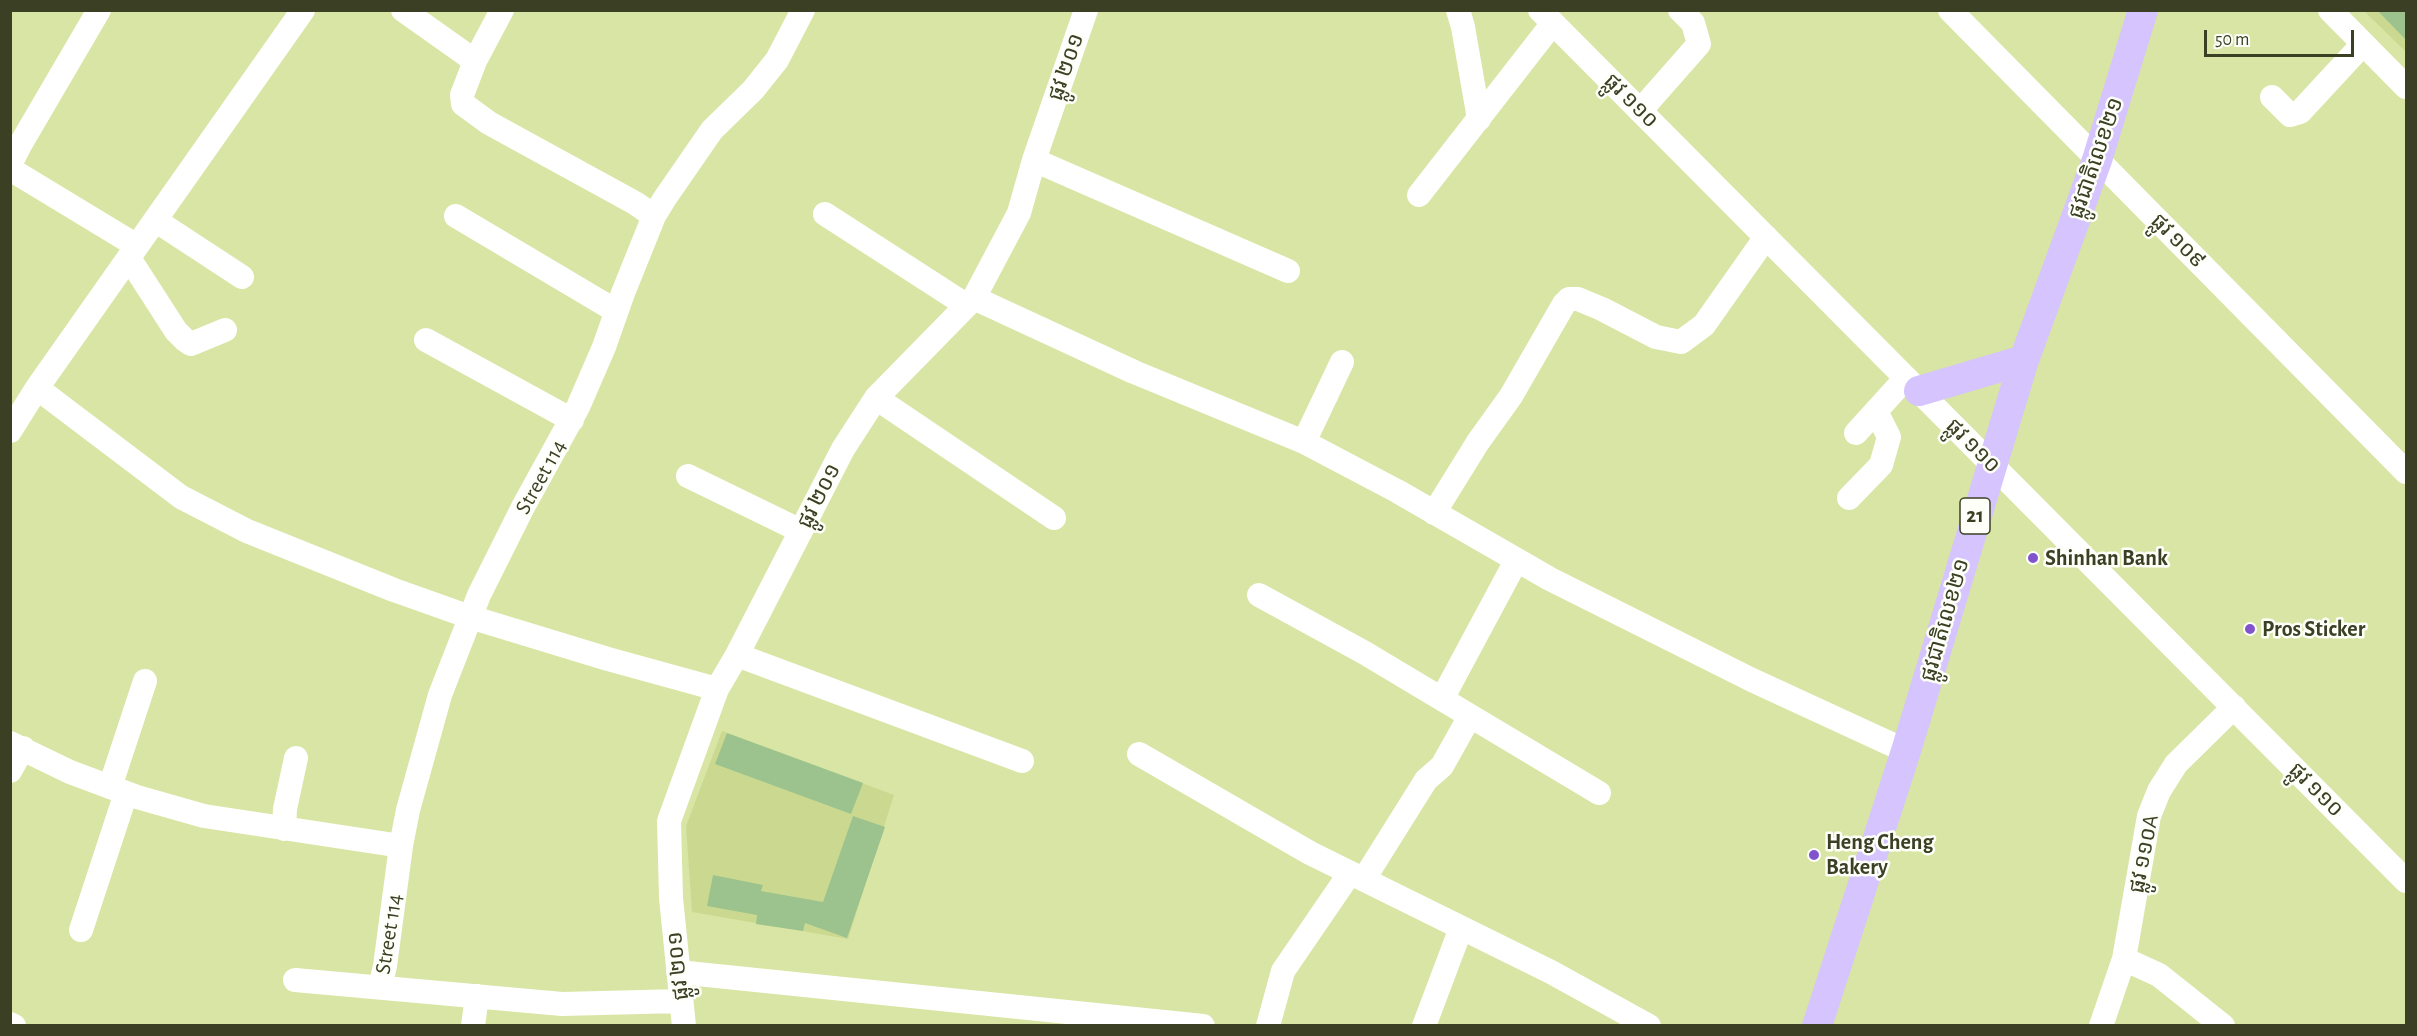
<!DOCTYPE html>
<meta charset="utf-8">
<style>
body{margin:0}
#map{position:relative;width:2417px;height:1036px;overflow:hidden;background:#d8e5a4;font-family:"Alegreya Sans",sans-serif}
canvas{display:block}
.frame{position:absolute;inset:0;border:12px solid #3b4025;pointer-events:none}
.scale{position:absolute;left:2204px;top:30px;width:150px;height:27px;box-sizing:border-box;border:3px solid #3b4025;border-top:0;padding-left:8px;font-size:18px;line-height:21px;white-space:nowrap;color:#3b4025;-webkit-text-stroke:4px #fdfff8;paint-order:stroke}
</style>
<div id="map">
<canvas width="2417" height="1036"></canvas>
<div class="frame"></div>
<div class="scale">50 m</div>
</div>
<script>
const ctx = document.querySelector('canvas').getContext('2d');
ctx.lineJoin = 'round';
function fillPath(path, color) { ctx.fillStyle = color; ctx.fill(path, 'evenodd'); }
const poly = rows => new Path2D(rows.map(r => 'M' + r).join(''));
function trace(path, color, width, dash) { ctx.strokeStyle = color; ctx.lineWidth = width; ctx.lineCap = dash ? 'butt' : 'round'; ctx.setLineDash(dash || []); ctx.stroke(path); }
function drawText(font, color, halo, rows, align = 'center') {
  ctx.font = font + ' "Alegreya Sans","Noto Sans Khmer",sans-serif'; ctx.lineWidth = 5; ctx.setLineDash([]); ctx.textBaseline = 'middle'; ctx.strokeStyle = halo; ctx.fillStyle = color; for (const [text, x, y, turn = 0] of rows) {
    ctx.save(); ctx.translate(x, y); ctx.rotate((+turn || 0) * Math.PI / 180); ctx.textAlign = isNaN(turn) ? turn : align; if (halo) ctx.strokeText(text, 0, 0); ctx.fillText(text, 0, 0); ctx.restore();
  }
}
fillPath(poly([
 [2364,11,2406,11,2406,52],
 [722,731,894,795,848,939,692,912,686,826]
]), '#cbd990');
fillPath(poly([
 [2377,10,2406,10,2406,40],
 [727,733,863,783,851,814,715,764],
 [853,816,885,827,847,938,805,923,803,931,756,924,757,915,707,906,713,875,763,885,761,891,823,902]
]), '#9cc38d');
trace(poly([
 [403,10,475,61],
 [502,10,475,61,462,95,463,104,489,123,635,203,654,216],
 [1458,10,1463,27,1479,119],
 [1540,10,2406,881],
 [1950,10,2406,472],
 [2330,10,2406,87],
 [2272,97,2290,115,2300,112,2363,44],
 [1640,111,1699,44,1693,23,1680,10],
 [1034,160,1288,271],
 [10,165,20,145,99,10],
 [10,169,137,246],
 [1419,195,1553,23],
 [825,214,966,305],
 [456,216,616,311],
 [155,220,242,277],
 [129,258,176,331,185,340,191,344,225,330],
 [974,298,1134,372,1304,442,1397,491,1550,579,1752,680,1906,751],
 [426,340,572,420],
 [37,388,181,497,247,531,394,590,470,617,608,659,717,689],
 [876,398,1054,518],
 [10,431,37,388,303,10],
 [1856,433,1906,378],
 [1304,442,1342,362],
 [688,476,801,531],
 [1849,498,1881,465,1889,437,1876,411],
 [1434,513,1478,442,1511,396,1564,304,1569,299,1578,299,1602,309,1656,337,1681,342,1704,325,1766,237],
 [1259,595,1365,653,1599,793],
 [737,655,1022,761],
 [1442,699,1516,561],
 [10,743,70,772,137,797,204,816,401,846],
 [1139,754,1310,853,1551,972,1649,1026],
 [10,771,23,748],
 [110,787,145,681],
 [284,829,285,809,296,758],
 [1364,879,1426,780,1442,766,1470,716],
 [81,930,126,793],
 [2124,959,2159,975,2223,1026],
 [678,972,1203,1026],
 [295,980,562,1004,681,1001],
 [380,987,385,966,401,846,408,810,440,695,479,595,523,507,578,407,604,347,623,293,654,216,665,198,712,130,753,90,777,60,803,10],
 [10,1024,14,1026],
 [473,1026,477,996],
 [684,1026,671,898,669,821,717,689,737,655,843,449,876,398,974,298,1019,213,1034,160,1086,10],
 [1268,1026,1283,971,1350,873],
 [1424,1026,1461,928],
 [2101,1026,2124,959,2149,816,2159,791,2176,764,2234,707]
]), '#fff', 24);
trace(poly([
 [1919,391,2024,360],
 [1817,1026,1906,751,2024,360,2097,160,2143,10]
]), '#d6c4fe', 30);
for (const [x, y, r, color] of [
 [2033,558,6,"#8154cd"],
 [2250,629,6,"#8154cd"],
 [1814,855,6,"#8154cd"]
]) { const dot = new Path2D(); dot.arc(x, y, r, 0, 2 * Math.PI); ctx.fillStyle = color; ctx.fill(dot); trace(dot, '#fdfff8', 2); }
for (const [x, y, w] of [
 [1975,516,30]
]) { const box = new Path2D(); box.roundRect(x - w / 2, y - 18, w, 36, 4.5); ctx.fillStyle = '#fdfff8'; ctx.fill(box); trace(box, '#3b4025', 1.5); }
drawText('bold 21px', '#3b4025', null, [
 ["21",1975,516]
]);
drawText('22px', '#3b4025', '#fdfff8', [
 ["ផ្លូវ ២០១",1066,67,-71],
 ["ផ្លូវ ១១០",1631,101,45],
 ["ផ្លូវជាតិលេខ២១",2096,158,-71],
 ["ផ្លូវ ១០៩",2178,241,45],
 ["ផ្លូវ ១១០",1973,446,45],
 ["Street 114",541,477,-61],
 ["ផ្លូវ ២០១",819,496,-63],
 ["ផ្លូវជាតិលេខ២១",1945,620,-74],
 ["ផ្លូវ ១១០",2316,790,45],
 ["ផ្លូវ ១១០A",2144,854,-79],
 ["Street 114",389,934,-81],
 ["ផ្លូវ ២០១",678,966,-96]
]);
drawText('bold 22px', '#3b4025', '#fdfff8', [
 ["Shinhan Bank",2045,558],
 ["Pros Sticker",2262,629],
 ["Heng Cheng",1826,842],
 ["Bakery",1826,867]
], 'left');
</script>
